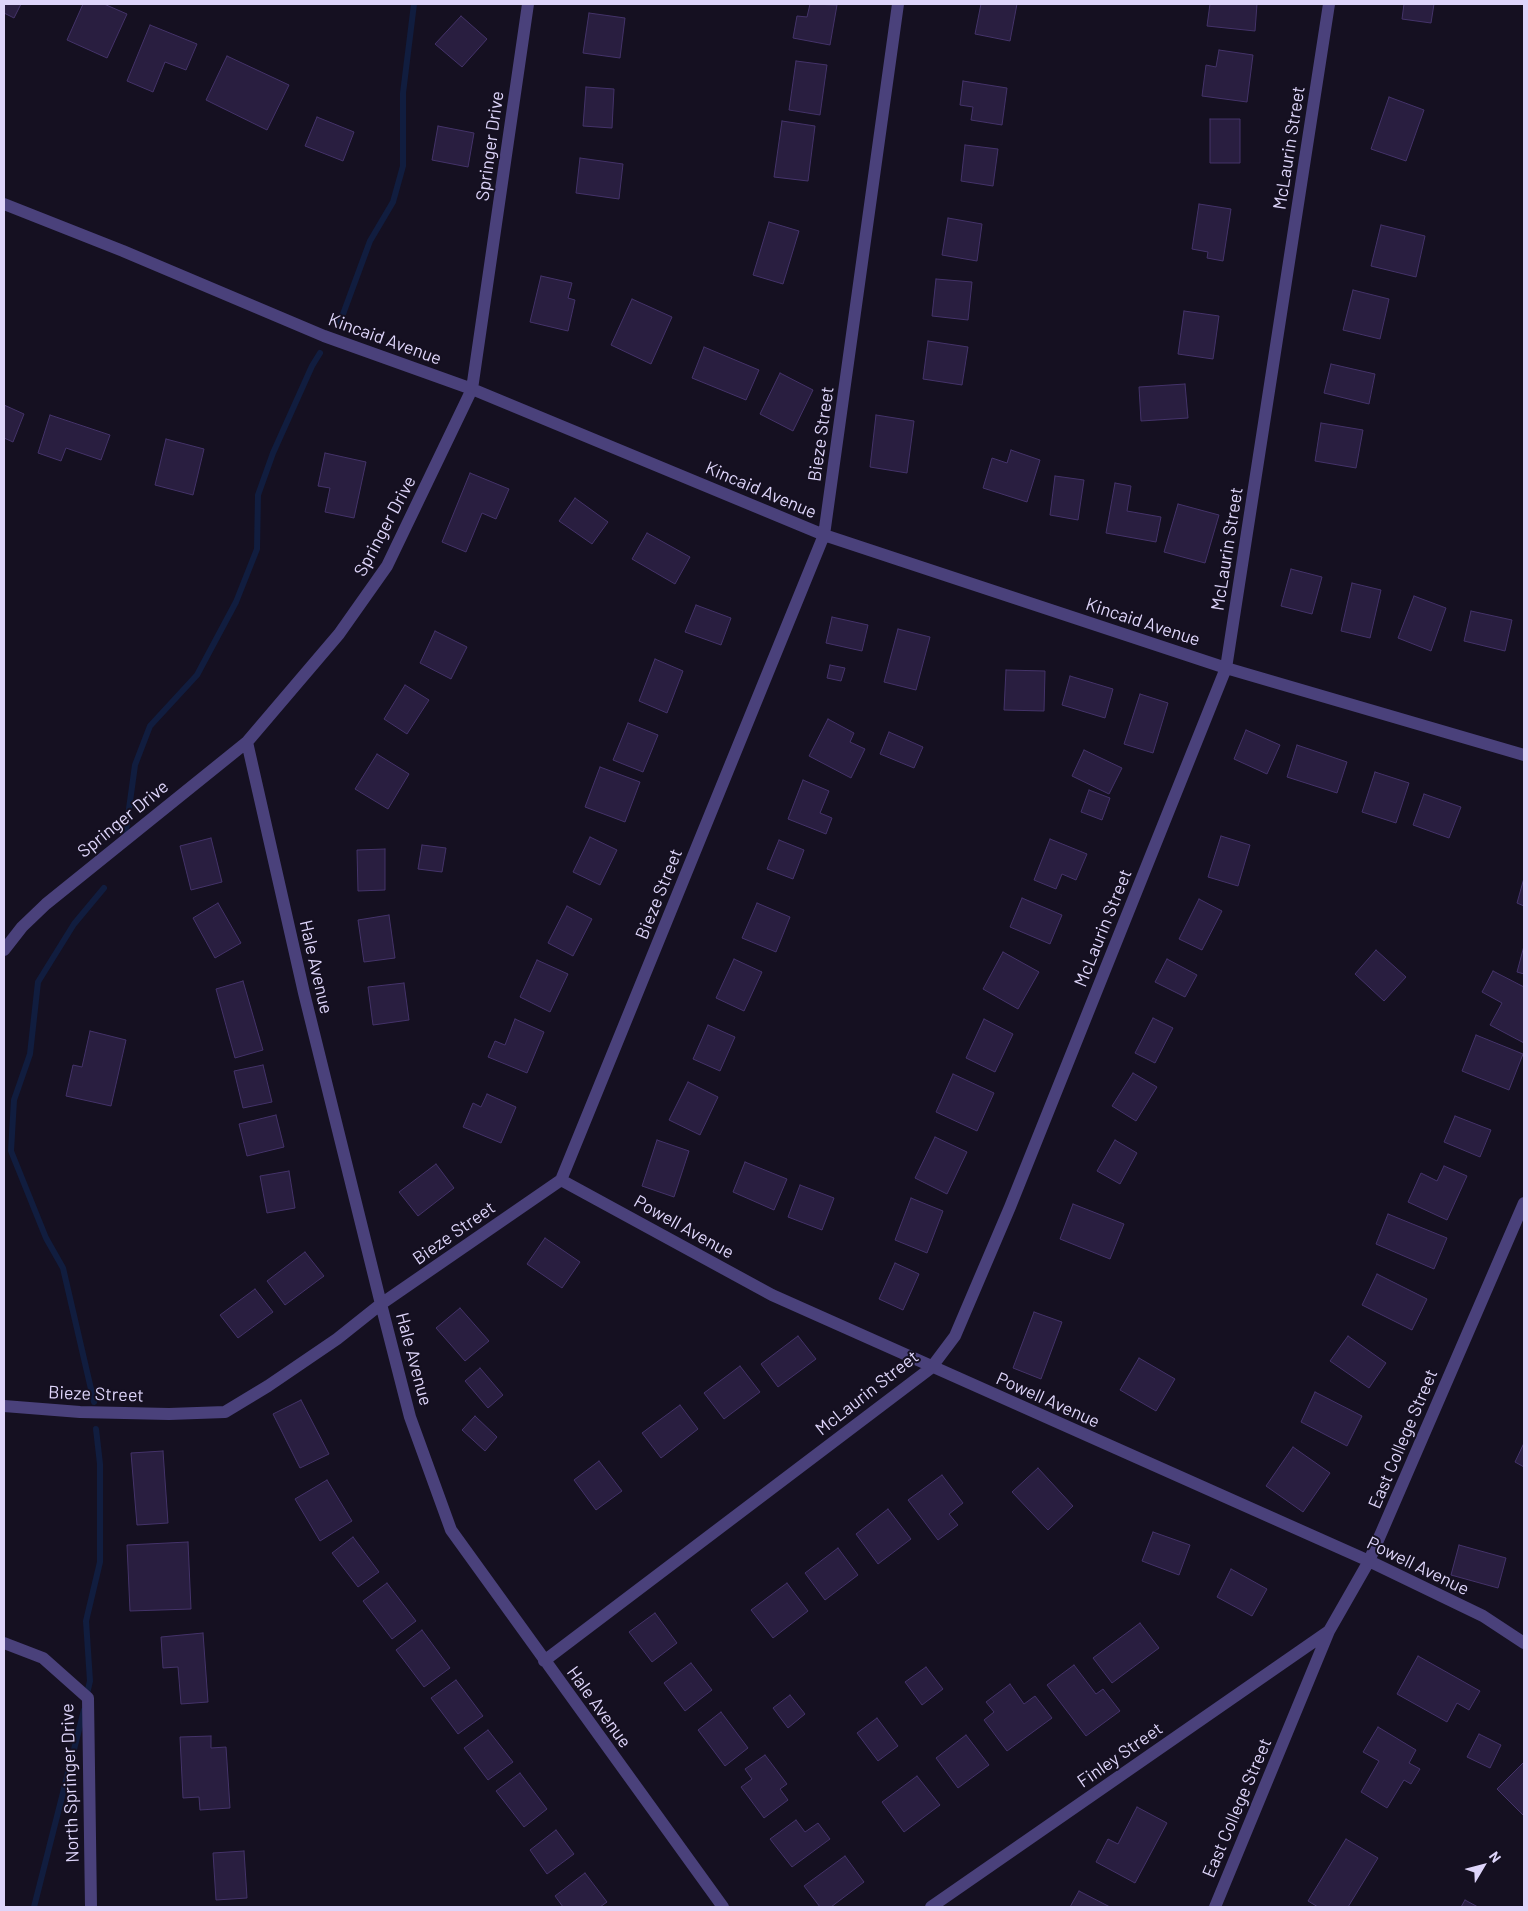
<!DOCTYPE html>
<style>
body{margin:0}
#map{position:relative;width:1528px;height:1911px;overflow:hidden;background:#151021;font-family:Barlow,sans-serif}
canvas{display:block}
.frame{position:absolute;inset:0;border:5px solid #ded5fa;pointer-events:none}
.north{position:absolute;left:1458px;top:1841px;width:50px;height:50px;-webkit-text-stroke:4px #151021;paint-order:stroke;rotate:53deg;font-size:14px;font-weight:700;line-height:20px;text-align:center;color:#ded5fa}
.north::after{content:'';display:block;margin:auto;width:18px;height:22px;background:#ded5fa;clip-path:polygon(50% 0,100% 100%,50% 72%,0 100%)}
</style>
<div id="map">
<canvas width="1528" height="1911"></canvas>
<div class="frame"></div>
<div class="north">N</div>
</div>
<script>
const ctx = document.querySelector('canvas').getContext('2d');
ctx.lineJoin = 'round';
const poly = rows => new Path2D(rows.map(r => 'M' + r).join(''));
function trace(path, color, width, dash) { ctx.strokeStyle = color; ctx.lineWidth = width; ctx.lineCap = dash ? 'butt' : 'round'; ctx.setLineDash(dash || []); ctx.stroke(path); }
function fillPath(path, color) { ctx.fillStyle = color; ctx.fill(path, 'evenodd'); }
function drawText(font, color, halo, rows, align = 'center') {
  ctx.font = font + ' Barlow,sans-serif'; ctx.lineWidth = 4; ctx.setLineDash([]); ctx.textBaseline = 'middle'; ctx.strokeStyle = halo; ctx.fillStyle = color; for (const [text, x, y, turn = 0] of rows) {
    ctx.save(); ctx.translate(x, y); ctx.rotate((+turn || 0) * Math.PI / 180); ctx.textAlign = isNaN(turn) ? turn : align; if (halo) ctx.strokeText(text, 0, 0); ctx.fillText(text, 0, 0); ctx.restore();
  }
}
trace(poly([
 [339,325,370,241,393,202,403,166,403,93,414,4],
 [125,838,135,765,150,726,197,675,236,602,257,549,258,495,273,453,312,366,320,353],
 [94,1402,63,1268,46,1238,11,1151,14,1100,30,1054,38,982,74,924,104,888],
 [86,1698,90,1681,86,1621,100,1562,100,1464,96,1429],
 [34,1907,84,1710]
]), '#111d3f', 6);
const building = poly([
 [4,4,21,4,14,18,4,13,4,4],
 [83,4,104,4,127,14,107,58,67,40,83,4],
 [810,4,837,5,830,45,793,38,797,16,807,17,810,4],
 [981,4,1017,4,1010,41,975,34,981,4],
 [1210,4,1257,4,1255,31,1207,26,1210,4],
 [1404,4,1434,4,1431,23,1402,19,1404,4],
 [589,13,625,18,620,58,583,53,589,13],
 [461,16,487,39,462,67,435,44,461,16],
 [150,25,197,44,186,70,165,62,153,92,127,81,150,25],
 [1219,50,1253,55,1247,102,1202,96,1206,65,1216,67,1219,50],
 [227,56,289,85,267,130,206,100,227,56],
 [796,61,827,65,820,115,789,110,796,61],
 [963,81,1007,88,1002,125,971,120,973,107,960,105,963,81],
 [586,87,614,89,612,128,583,126,586,87],
 [1389,97,1424,110,1406,161,1371,149,1389,97],
 [317,117,354,132,343,161,305,146,317,117],
 [1210,119,1240,119,1240,163,1210,163,1210,119],
 [782,121,815,126,808,181,774,177,782,121],
 [438,126,474,133,468,167,432,160,438,126],
 [965,145,998,149,993,186,961,181,965,145],
 [580,158,623,164,619,199,576,193,580,158],
 [1199,204,1231,209,1223,261,1207,258,1208,252,1192,249,1199,204],
 [948,218,982,224,977,261,942,255,948,218],
 [769,222,799,231,783,284,753,275,769,222],
 [1381,225,1425,236,1416,277,1371,266,1381,225],
 [541,276,572,283,568,298,575,300,568,331,530,322,541,276],
 [936,279,972,282,968,320,932,316,936,279],
 [1353,290,1389,299,1380,339,1343,330,1353,290],
 [632,299,672,317,651,364,611,345,632,299],
 [1184,311,1219,316,1213,359,1178,354,1184,311],
 [928,341,968,347,962,385,923,379,928,341],
 [704,347,759,370,746,400,692,378,704,347],
 [1331,364,1375,374,1369,404,1324,393,1331,364],
 [780,373,813,390,793,431,760,414,780,373],
 [1185,384,1188,418,1141,421,1139,387,1185,384],
 [4,405,24,414,13,442,4,438,4,405],
 [50,415,110,435,101,460,66,448,61,461,38,453,50,415],
 [876,415,914,421,907,473,870,467,876,415],
 [1321,423,1363,430,1356,468,1315,461,1321,423],
 [166,439,204,449,193,495,155,485,166,439],
 [1011,450,1040,460,1027,502,983,488,992,458,1007,463,1011,450],
 [325,453,366,462,354,518,325,512,330,488,318,486,325,453],
 [470,473,509,489,496,519,482,513,466,552,442,542,470,473],
 [1055,476,1084,480,1078,520,1050,515,1055,476],
 [1115,483,1131,486,1127,511,1161,517,1156,542,1106,533,1115,483],
 [575,498,608,522,592,544,559,521,575,498],
 [1178,504,1219,515,1205,563,1164,552,1178,504],
 [647,533,690,557,675,584,632,559,647,533],
 [1291,569,1322,577,1312,614,1281,606,1291,569],
 [1352,583,1381,590,1370,638,1341,631,1352,583],
 [1414,596,1446,608,1431,651,1398,638,1414,596],
 [696,605,731,618,721,645,685,632,696,605],
 [1471,611,1512,620,1505,651,1464,641,1471,611],
 [832,617,868,625,862,651,826,643,832,617],
 [898,629,930,637,916,690,884,682,898,629],
 [435,631,467,647,451,679,420,663,435,631],
 [655,659,683,671,667,713,639,701,655,659],
 [830,665,845,668,841,681,827,678,830,665],
 [1006,670,1045,671,1044,711,1004,710,1006,670],
 [1070,676,1113,689,1105,718,1062,705,1070,676],
 [405,685,429,700,407,734,384,719,405,685],
 [1140,694,1168,703,1153,753,1124,744,1140,694],
 [828,719,854,733,850,742,865,749,851,778,809,756,828,719],
 [628,723,658,735,643,772,613,760,628,723],
 [1246,730,1280,745,1267,774,1234,759,1246,730],
 [889,732,923,747,914,768,880,754,889,732],
 [1297,745,1347,762,1337,793,1287,777,1297,745],
 [1084,750,1122,768,1109,794,1072,776,1084,750],
 [377,754,409,774,388,809,355,789,377,754],
 [600,767,640,782,625,822,585,807,600,767],
 [1375,772,1409,783,1396,823,1362,812,1375,772],
 [803,780,829,791,820,813,832,818,826,834,788,819,803,780],
 [1089,790,1110,798,1102,820,1081,812,1089,790],
 [1424,794,1461,807,1449,838,1413,825,1424,794],
 [1221,836,1250,845,1238,886,1208,877,1221,836],
 [590,837,617,850,600,885,573,872,590,837],
 [211,838,222,882,191,890,180,846,211,838],
 [1050,839,1087,854,1076,880,1062,874,1056,889,1034,880,1050,839],
 [779,840,804,850,793,879,767,869,779,840],
 [422,845,446,848,442,872,418,869,422,845],
 [385,849,385,890,358,891,357,850,385,849],
 [1524,878,1524,906,1517,903,1524,878],
 [1022,898,1062,915,1050,944,1010,927,1022,898],
 [1199,899,1222,911,1202,950,1179,939,1199,899],
 [218,903,241,943,215,958,193,918,218,903],
 [757,903,790,917,776,952,742,938,757,903],
 [567,906,592,919,573,956,548,943,567,906],
 [389,915,395,958,364,962,358,920,389,915],
 [1524,946,1524,974,1517,972,1524,946],
 [1376,950,1406,977,1384,1001,1355,974,1376,950],
 [1003,952,1039,972,1018,1009,983,989,1003,952],
 [734,959,762,972,744,1011,716,998,734,959],
 [1167,959,1197,975,1185,997,1155,982,1167,959],
 [537,960,568,974,550,1012,520,997,537,960],
 [1493,971,1524,987,1524,1043,1490,1025,1502,1003,1482,992,1493,971],
 [243,981,263,1050,235,1058,216,989,243,981],
 [404,983,409,1020,373,1025,368,987,404,983],
 [1153,1018,1173,1028,1155,1063,1135,1053,1153,1018],
 [515,1019,544,1032,527,1073,488,1057,495,1041,505,1045,515,1019],
 [984,1019,1013,1034,995,1072,966,1058,984,1019],
 [708,1025,735,1037,720,1071,693,1059,708,1025],
 [90,1031,126,1040,111,1106,66,1096,73,1065,82,1067,90,1031],
 [1476,1035,1523,1054,1509,1090,1462,1071,1476,1035],
 [263,1065,272,1102,243,1108,234,1071,263,1065],
 [1133,1073,1157,1087,1136,1121,1112,1106,1133,1073],
 [953,1074,994,1093,977,1131,936,1112,953,1074],
 [688,1082,718,1097,700,1135,669,1120,688,1082],
 [487,1094,516,1107,501,1143,463,1127,473,1103,481,1107,487,1094],
 [276,1115,284,1147,247,1156,239,1124,276,1115],
 [1455,1116,1491,1130,1480,1157,1444,1142,1455,1116],
 [935,1137,967,1152,947,1194,915,1178,935,1137],
 [657,1140,689,1151,674,1197,642,1186,657,1140],
 [1115,1140,1137,1153,1120,1184,1097,1171,1115,1140],
 [745,1162,787,1179,774,1210,733,1192,745,1162],
 [436,1164,454,1188,418,1216,399,1192,436,1164],
 [1444,1166,1467,1176,1447,1220,1408,1202,1421,1173,1437,1181,1444,1166],
 [289,1171,295,1208,267,1213,260,1176,289,1171],
 [800,1185,834,1198,822,1230,788,1217,800,1185],
 [911,1198,943,1211,927,1253,895,1240,911,1198],
 [1073,1204,1124,1224,1110,1259,1060,1239,1073,1204],
 [1388,1214,1447,1238,1434,1269,1376,1244,1388,1214],
 [545,1238,580,1262,562,1288,527,1264,545,1238],
 [305,1252,324,1276,285,1305,267,1281,305,1252],
 [895,1263,919,1274,903,1310,879,1299,895,1263],
 [1377,1274,1427,1299,1412,1330,1362,1305,1377,1274],
 [255,1289,273,1312,238,1338,220,1315,255,1289],
 [460,1308,489,1341,465,1361,436,1328,460,1308],
 [1034,1312,1062,1322,1041,1379,1013,1368,1034,1312],
 [798,1336,816,1359,778,1387,761,1364,798,1336],
 [1348,1336,1386,1363,1369,1388,1330,1361,1348,1336],
 [1139,1358,1175,1379,1156,1411,1120,1390,1139,1358],
 [740,1366,760,1392,724,1419,704,1393,740,1366],
 [480,1368,503,1395,488,1408,465,1381,480,1368],
 [1315,1392,1362,1416,1347,1446,1301,1422,1315,1392],
 [301,1400,329,1454,300,1468,273,1414,301,1400],
 [680,1405,698,1429,661,1458,642,1433,680,1405],
 [475,1416,497,1437,485,1451,462,1430,475,1416],
 [1524,1443,1524,1467,1515,1462,1524,1443],
 [1293,1447,1330,1473,1303,1512,1266,1486,1293,1447],
 [163,1451,168,1523,137,1525,131,1453,163,1451],
 [599,1461,622,1491,596,1510,574,1480,599,1461],
 [1038,1468,1073,1506,1048,1530,1012,1492,1038,1468],
 [942,1475,963,1503,949,1514,958,1525,938,1540,908,1500,942,1475],
 [327,1480,352,1521,320,1541,295,1499,327,1480],
 [888,1509,911,1539,878,1564,856,1534,888,1509],
 [1153,1532,1190,1545,1179,1575,1142,1561,1153,1532],
 [353,1537,379,1572,358,1587,332,1553,353,1537],
 [188,1542,191,1609,130,1611,127,1545,188,1542],
 [1459,1545,1506,1558,1498,1588,1451,1575,1459,1545],
 [838,1548,858,1575,825,1600,805,1573,838,1548],
 [1231,1569,1267,1589,1252,1616,1217,1597,1231,1569],
 [387,1583,416,1621,392,1639,363,1601,387,1583],
 [787,1583,808,1611,773,1638,751,1610,787,1583],
 [655,1613,677,1643,652,1662,629,1632,655,1613],
 [1140,1623,1159,1648,1112,1683,1093,1658,1140,1623],
 [422,1630,450,1668,424,1687,396,1650,422,1630],
 [203,1633,208,1702,181,1704,178,1667,163,1668,161,1637,203,1633],
 [1418,1656,1480,1691,1469,1710,1457,1703,1447,1722,1397,1694,1418,1656],
 [691,1663,712,1690,685,1711,664,1683,691,1663],
 [1074,1665,1096,1694,1103,1689,1120,1711,1086,1736,1047,1685,1074,1665],
 [926,1667,943,1689,922,1705,905,1682,926,1667],
 [456,1680,483,1716,458,1734,431,1698,456,1680],
 [1010,1684,1024,1704,1035,1696,1052,1718,1007,1751,984,1720,994,1712,986,1702,1010,1684],
 [790,1695,805,1714,788,1728,773,1708,790,1695],
 [721,1712,748,1748,725,1766,698,1730,721,1712],
 [877,1718,898,1746,878,1761,857,1733,877,1718],
 [1378,1727,1416,1750,1409,1763,1420,1769,1411,1784,1404,1780,1387,1808,1361,1792,1379,1761,1363,1752,1378,1727],
 [488,1730,513,1762,488,1780,464,1748,488,1730],
 [1479,1734,1501,1745,1490,1768,1467,1757,1479,1734],
 [966,1735,989,1765,958,1788,936,1758,966,1735],
 [211,1736,211,1748,226,1747,230,1808,200,1810,199,1797,183,1798,180,1737,211,1736],
 [765,1755,787,1784,780,1789,788,1800,764,1818,741,1787,752,1779,745,1769,765,1755],
 [1524,1762,1524,1814,1523,1815,1497,1789,1524,1762],
 [520,1773,547,1809,524,1827,496,1791,520,1773],
 [917,1776,940,1805,904,1832,882,1802,917,1776],
 [1137,1807,1167,1823,1135,1883,1096,1862,1108,1839,1118,1844,1137,1807],
 [796,1820,805,1832,818,1823,830,1839,792,1867,770,1839,796,1820],
 [556,1830,574,1854,547,1874,530,1850,556,1830],
 [1346,1839,1378,1858,1348,1907,1318,1907,1308,1901,1346,1839],
 [244,1851,247,1898,216,1900,213,1853,244,1851],
 [845,1856,864,1882,831,1907,820,1907,804,1886,845,1856],
 [585,1873,607,1902,600,1907,563,1907,555,1896,585,1873],
 [1079,1891,1110,1907,1070,1907,1079,1891],
 [1465,1900,1478,1907,1461,1907,1465,1900]
]);
fillPath(building, '#291e40');
trace(building, '#443369', 1);
trace(poly([
 [4,204,123,251,324,336,472,389,824,535,1226,668,1524,755],
 [247,742,304,993,381,1304,410,1417,451,1530,723,1907],
 [4,950,22,927,46,904,247,742,339,634,387,566,472,389,528,4],
 [561,1180,772,1295,1369,1561,1483,1616,1524,1643],
 [4,1406,80,1412,169,1414,225,1412,268,1386,337,1339,381,1304,561,1180,824,535,898,4],
 [4,1643,43,1658,88,1698,91,1907],
 [544,1661,931,1368,955,1336,1010,1207,1226,668,1329,4],
 [931,1907,1329,1631],
 [1215,1907,1329,1631,1369,1561,1524,1203]
]), '#4a417b', 12);
drawText('18px', '#ded5fa', '#151021', [
 ["Springer Drive",490,146,-82],
 ["McLaurin Street",1289,148,-81],
 ["Kincaid Avenue",385,339,20],
 ["Bieze Street",821,434,-82],
 ["Kincaid Avenue",761,490,23],
 ["Springer Drive",385,526,-62],
 ["McLaurin Street",1227,549,-81],
 ["Kincaid Avenue",1143,622,18],
 ["Springer Drive",123,819,-39],
 ["Bieze Street",659,894,-68],
 ["McLaurin Street",1103,928,-68],
 ["Hale Avenue",316,967,77],
 ["Powell Avenue",684,1227,29],
 ["Bieze Street",454,1233,-35],
 ["Hale Avenue",414,1359,75],
 ["McLaurin Street",867,1393,-38],
 ["Bieze Street",96,1394,2],
 ["Powell Avenue",1048,1400,24],
 ["East College Street",1403,1439,-67],
 ["Powell Avenue",1418,1566,26],
 ["Hale Avenue",599,1707,54],
 ["Finley Street",1120,1755,-35],
 ["North Springer Drive",70,1783,-92],
 ["East College Street",1237,1808,-67]
]);
</script>
